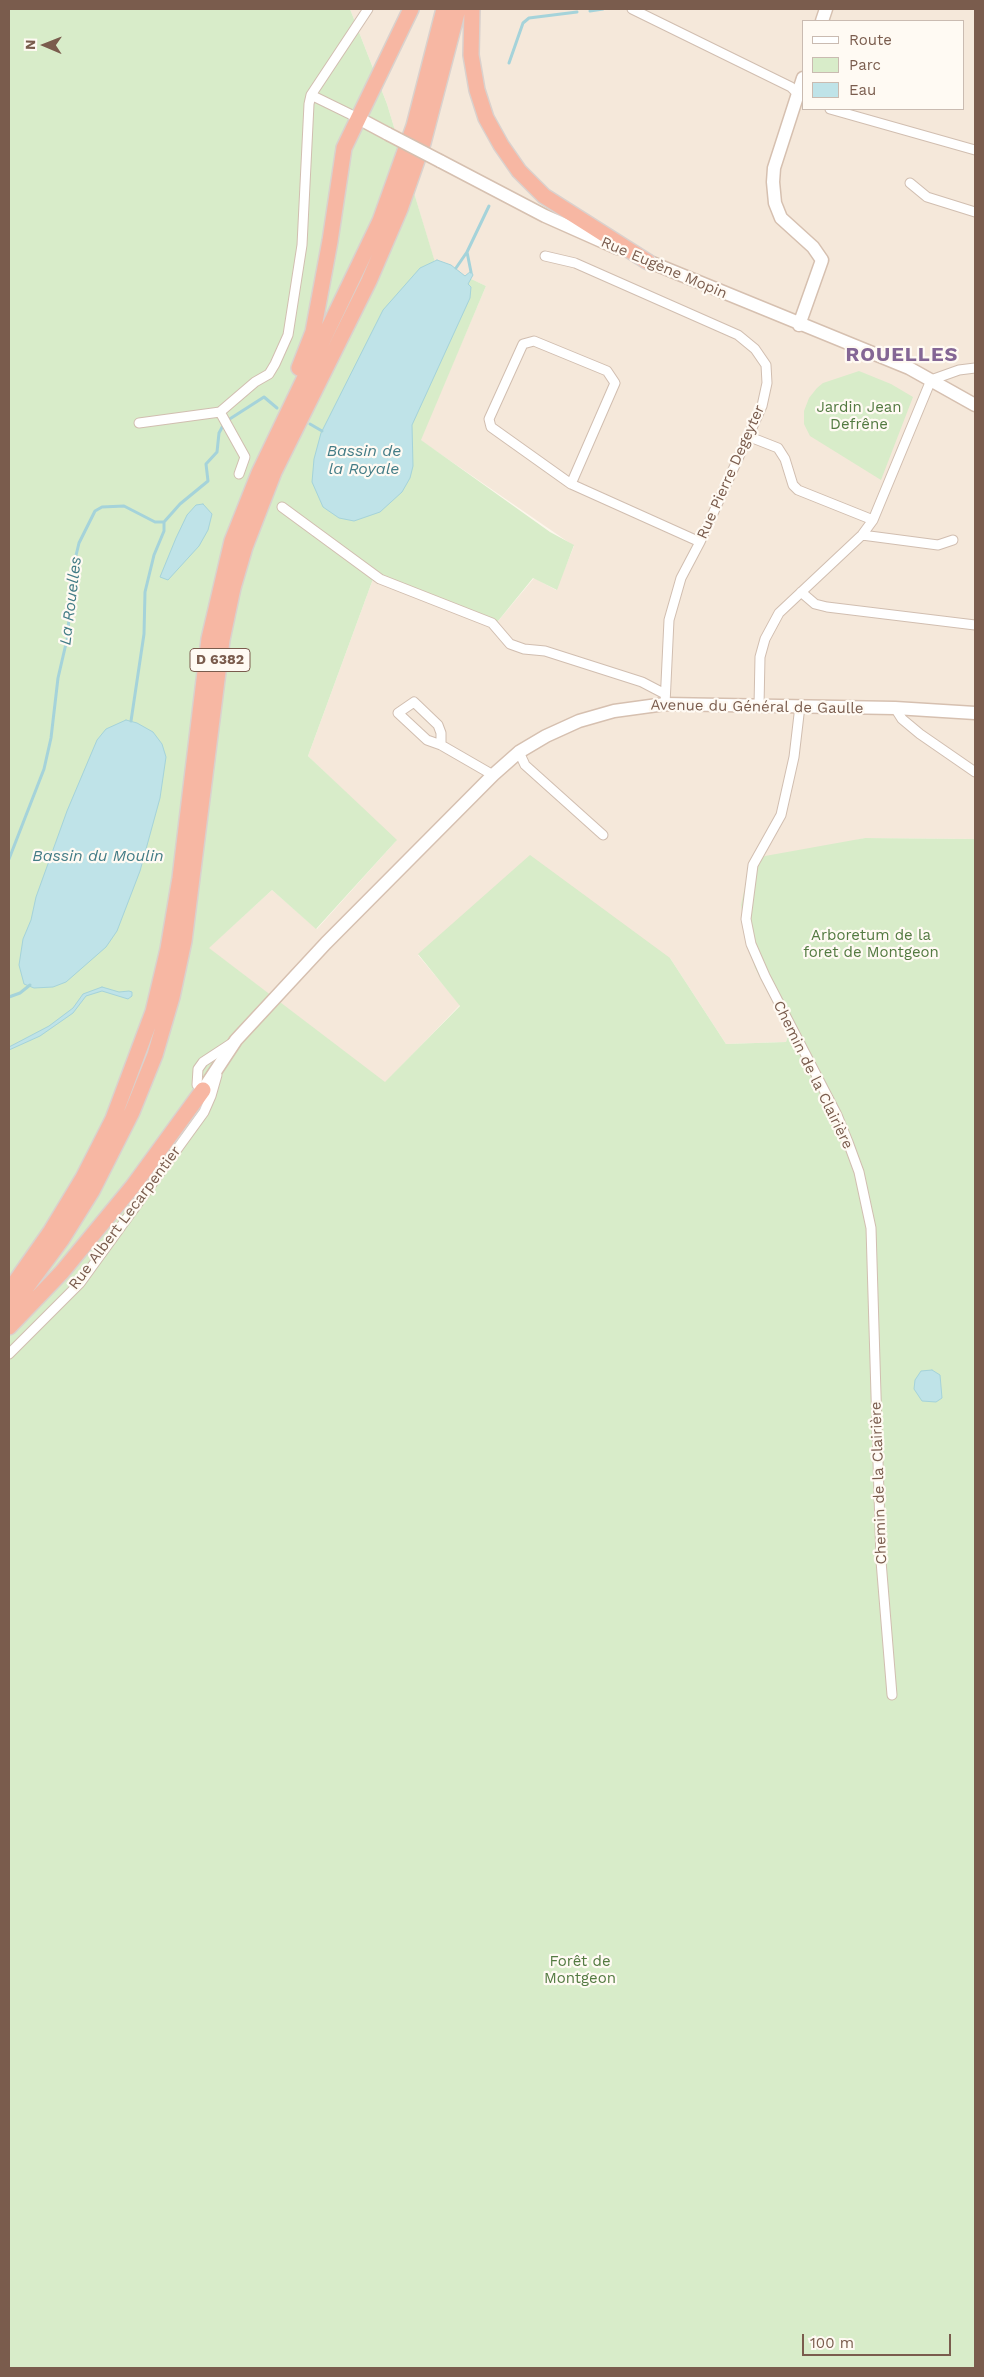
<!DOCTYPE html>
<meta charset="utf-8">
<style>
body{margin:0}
#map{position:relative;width:984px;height:2377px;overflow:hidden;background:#fdf6ec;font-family:"Work Sans",sans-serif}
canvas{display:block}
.frame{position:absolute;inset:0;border:10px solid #7a5c4d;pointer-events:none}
.legend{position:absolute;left:802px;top:20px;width:162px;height:90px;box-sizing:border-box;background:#fffaf3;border:1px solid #cabbb1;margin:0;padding:6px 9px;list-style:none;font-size:15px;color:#7a5c4d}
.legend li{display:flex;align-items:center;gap:10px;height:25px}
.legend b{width:25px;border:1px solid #cabbb1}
.north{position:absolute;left:20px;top:20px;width:50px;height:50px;-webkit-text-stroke:4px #fffaf3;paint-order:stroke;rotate:271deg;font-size:14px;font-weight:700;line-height:20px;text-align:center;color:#7a5c4d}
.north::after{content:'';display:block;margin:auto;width:18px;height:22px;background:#7a5c4d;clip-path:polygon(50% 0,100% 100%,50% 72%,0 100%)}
.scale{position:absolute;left:802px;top:2334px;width:149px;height:22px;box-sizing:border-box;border:2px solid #7a5c4d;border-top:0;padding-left:6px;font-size:15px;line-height:18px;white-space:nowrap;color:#7a5c4d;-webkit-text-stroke:4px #fffaf3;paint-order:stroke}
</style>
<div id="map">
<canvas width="984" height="2377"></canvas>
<div class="frame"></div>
<ul class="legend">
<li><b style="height:6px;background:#fff"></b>Route</li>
<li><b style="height:14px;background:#d8ecc9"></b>Parc</li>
<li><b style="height:14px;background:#bfe3e8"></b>Eau</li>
</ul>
<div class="north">N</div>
<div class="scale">100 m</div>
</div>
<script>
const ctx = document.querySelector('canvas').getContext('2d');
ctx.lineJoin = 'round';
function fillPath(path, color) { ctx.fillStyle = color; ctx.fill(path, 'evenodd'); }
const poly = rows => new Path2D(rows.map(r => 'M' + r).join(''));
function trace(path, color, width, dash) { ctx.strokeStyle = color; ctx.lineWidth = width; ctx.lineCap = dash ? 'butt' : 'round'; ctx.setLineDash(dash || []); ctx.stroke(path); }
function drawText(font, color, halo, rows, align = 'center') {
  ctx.font = font + ' "Work Sans",sans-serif'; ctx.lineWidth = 4.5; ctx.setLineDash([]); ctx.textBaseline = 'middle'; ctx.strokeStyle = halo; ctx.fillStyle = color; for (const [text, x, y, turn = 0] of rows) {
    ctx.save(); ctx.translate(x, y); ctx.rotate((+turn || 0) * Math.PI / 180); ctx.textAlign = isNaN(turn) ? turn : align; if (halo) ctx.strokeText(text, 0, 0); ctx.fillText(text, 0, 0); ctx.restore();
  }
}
fillPath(poly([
 [350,9,975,9,975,839,865,838,836,845,755,968,789,1033,786,1042,726,1044,670,958,418,955,460,1005,385,1083,208,948,272,890,317,929,396,841,308,756,373,579,494,626,534,578,556,590,574,546,420,440,486,286,435,263,387,104],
 [803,21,963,21,963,109,803,109]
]), '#f5e8da');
fillPath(poly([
 [9,9,350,9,387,104,435,262,486,286,421,440,550,532,574,545,557,590,533,578,494,626,373,579,308,756,397,840,316,929,272,890,209,948,385,1082,460,1006,418,954,530,855,670,958,726,1044,786,1042,789,1033,755,968,744,927,741,905,750,864,765,856,865,838,975,839,975,2368,9,2368],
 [859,371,891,384,913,397,881,480,810,436,804,424,804,411,809,398,817,388,823,383]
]), '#d8ecc9');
const water = poly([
 [437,260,451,265,465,276,471,271,473,275,468,284,471,287,470,298,412,425,413,466,410,478,402,492,380,512,354,521,339,518,323,507,312,482,314,459,321,433,383,310,420,268,437,260],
 [203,504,212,514,208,530,199,546,168,580,160,577,176,538,187,515,196,505,203,504],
 [126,720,137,723,153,732,162,744,166,757,160,798,140,871,117,931,106,947,66,982,53,987,34,988,24,984,19,965,23,939,31,920,36,897,67,811,97,740,106,729,126,720],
 [102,987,119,992,129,991,132,992,132,996,128,999,102,991,86,996,73,1013,40,1036,9,1050,9,1047,49,1026,73,1008,83,994,102,987],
 [932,1370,940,1375,942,1398,936,1402,922,1401,914,1389,915,1380,921,1371,932,1370]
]);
fillPath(water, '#bfe3e8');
trace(water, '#a5d3da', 1);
trace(poly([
 [590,11,603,9],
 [509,63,523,23,529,18,577,12],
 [467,252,471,272],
 [456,268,467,252,489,206],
 [310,424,322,431],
 [131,721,144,634,145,592,154,555,164,531,164,522],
 [9,859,44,769,51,738,58,678,68,635,71,576,79,543,95,511,102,507,124,506,155,522,164,522,180,504,208,481,206,464,217,452,219,433,225,422,264,397,277,408],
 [9,997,20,993,30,985]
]), '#a5d3da', 3);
const street = poly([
 [632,9,791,87,800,96],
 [311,95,358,118],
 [830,109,975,150],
 [910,183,927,197,975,212],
 [545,256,575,263,738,335,755,349,766,365,767,383,762,406,700,542,681,578,669,620,665,704],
 [220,412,245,457,239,474],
 [139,423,220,412,255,382,269,374,275,364,288,335,302,245,309,104,311,95,368,9],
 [750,437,778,448,785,459,793,485,798,490,873,520],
 [571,484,615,383,607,371,534,341,523,344,489,419,491,427,571,484,700,542],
 [282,507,380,579,492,623,510,644,524,649,545,651,642,682,665,694],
 [862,535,938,545,953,540],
 [801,592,815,604,827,607,975,625],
 [759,706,760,657,765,639,779,613,862,535,873,520,931,380,959,370,975,368],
 [800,706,794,757,781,815,753,865,746,919,751,944,765,976,837,1115,848,1142,859,1172,871,1228,881,1561,892,1695],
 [895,708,902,719,920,734,975,772],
 [441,745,441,733,438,725,414,702,398,713,427,740,441,745,493,775],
 [519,752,525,765,603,835],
 [205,1091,197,1085,198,1069,203,1062,232,1043],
 [9,1354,80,1283,204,1112,211,1096,217,1075]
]);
const secondary = poly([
 [822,21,826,9],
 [358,118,388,134],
 [440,161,545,216,617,248],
 [640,258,909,368,975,405],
 [799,325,822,260,813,247,781,218,775,203,773,182,774,168,803,78],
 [203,1090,236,1040,326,943,493,775,519,752,546,736,579,721,614,711,665,704,895,708,975,713]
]);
const highway = poly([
 [472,9,471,55,477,90,486,118,501,145,519,171,544,196,648,262],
 [299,368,313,332,330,241,344,148,411,9],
 [9,1291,51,1231,83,1178,113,1119,153,1012,168,949,180,878,209,639,232,541,259,473,380,221,414,126,444,9],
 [9,1311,62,1239,92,1191,132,1112,155,1055,172,997,184,941,222,640,233,588,245,547,274,472,369,281,400,209,423,143,458,9],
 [9,1327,62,1272,133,1186,203,1090]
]);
trace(street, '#d1beb0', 11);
trace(secondary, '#d6c0b0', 15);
trace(highway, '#dad1cd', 18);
trace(street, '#fff', 9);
trace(secondary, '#fff', 12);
trace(highway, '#f7b7a3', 15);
const secondaryBridge = poly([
 [388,134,440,161]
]);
trace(secondaryBridge, '#d6c0b0', 15, []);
trace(secondaryBridge, '#fff', 12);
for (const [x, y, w] of [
 [220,660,60]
]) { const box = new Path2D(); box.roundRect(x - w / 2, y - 11.5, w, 23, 4); ctx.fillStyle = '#fffaf3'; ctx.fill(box); trace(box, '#7a5c4d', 1); }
drawText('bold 14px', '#7a5c4d', null, [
 ["D 6382",220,660]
]);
drawText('15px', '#7a5c4d', '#fffaf3', [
 ["Rue Eugène Mopin",664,268,23],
 ["Rue Pierre Degeyter",731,472,-66],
 ["Avenue du Général de Gaulle",757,707,1],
 ["Chemin de la Clairière",813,1075,64],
 ["Rue Albert Lecarpentier",125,1218,-53],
 ["Chemin de la Clairière",879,1483,-92]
]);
drawText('15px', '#537a41', '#fffaf3', [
 ["Jardin Jean",859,408],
 ["Defrêne",859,425],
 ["Arboretum de la",871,936],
 ["foret de Montgeon",871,953],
 ["Forêt de",580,1962],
 ["Montgeon",580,1979]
]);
drawText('italic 16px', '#437c86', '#fffaf3', [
 ["Bassin de",364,451],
 ["la Royale",364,469],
 ["La Rouelles",71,601,-83],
 ["Bassin du Moulin",98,856]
]);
ctx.letterSpacing = '1px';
drawText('bold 20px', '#846695', '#fffaf3', [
 ["ROUELLES",902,355]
]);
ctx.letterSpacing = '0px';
</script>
